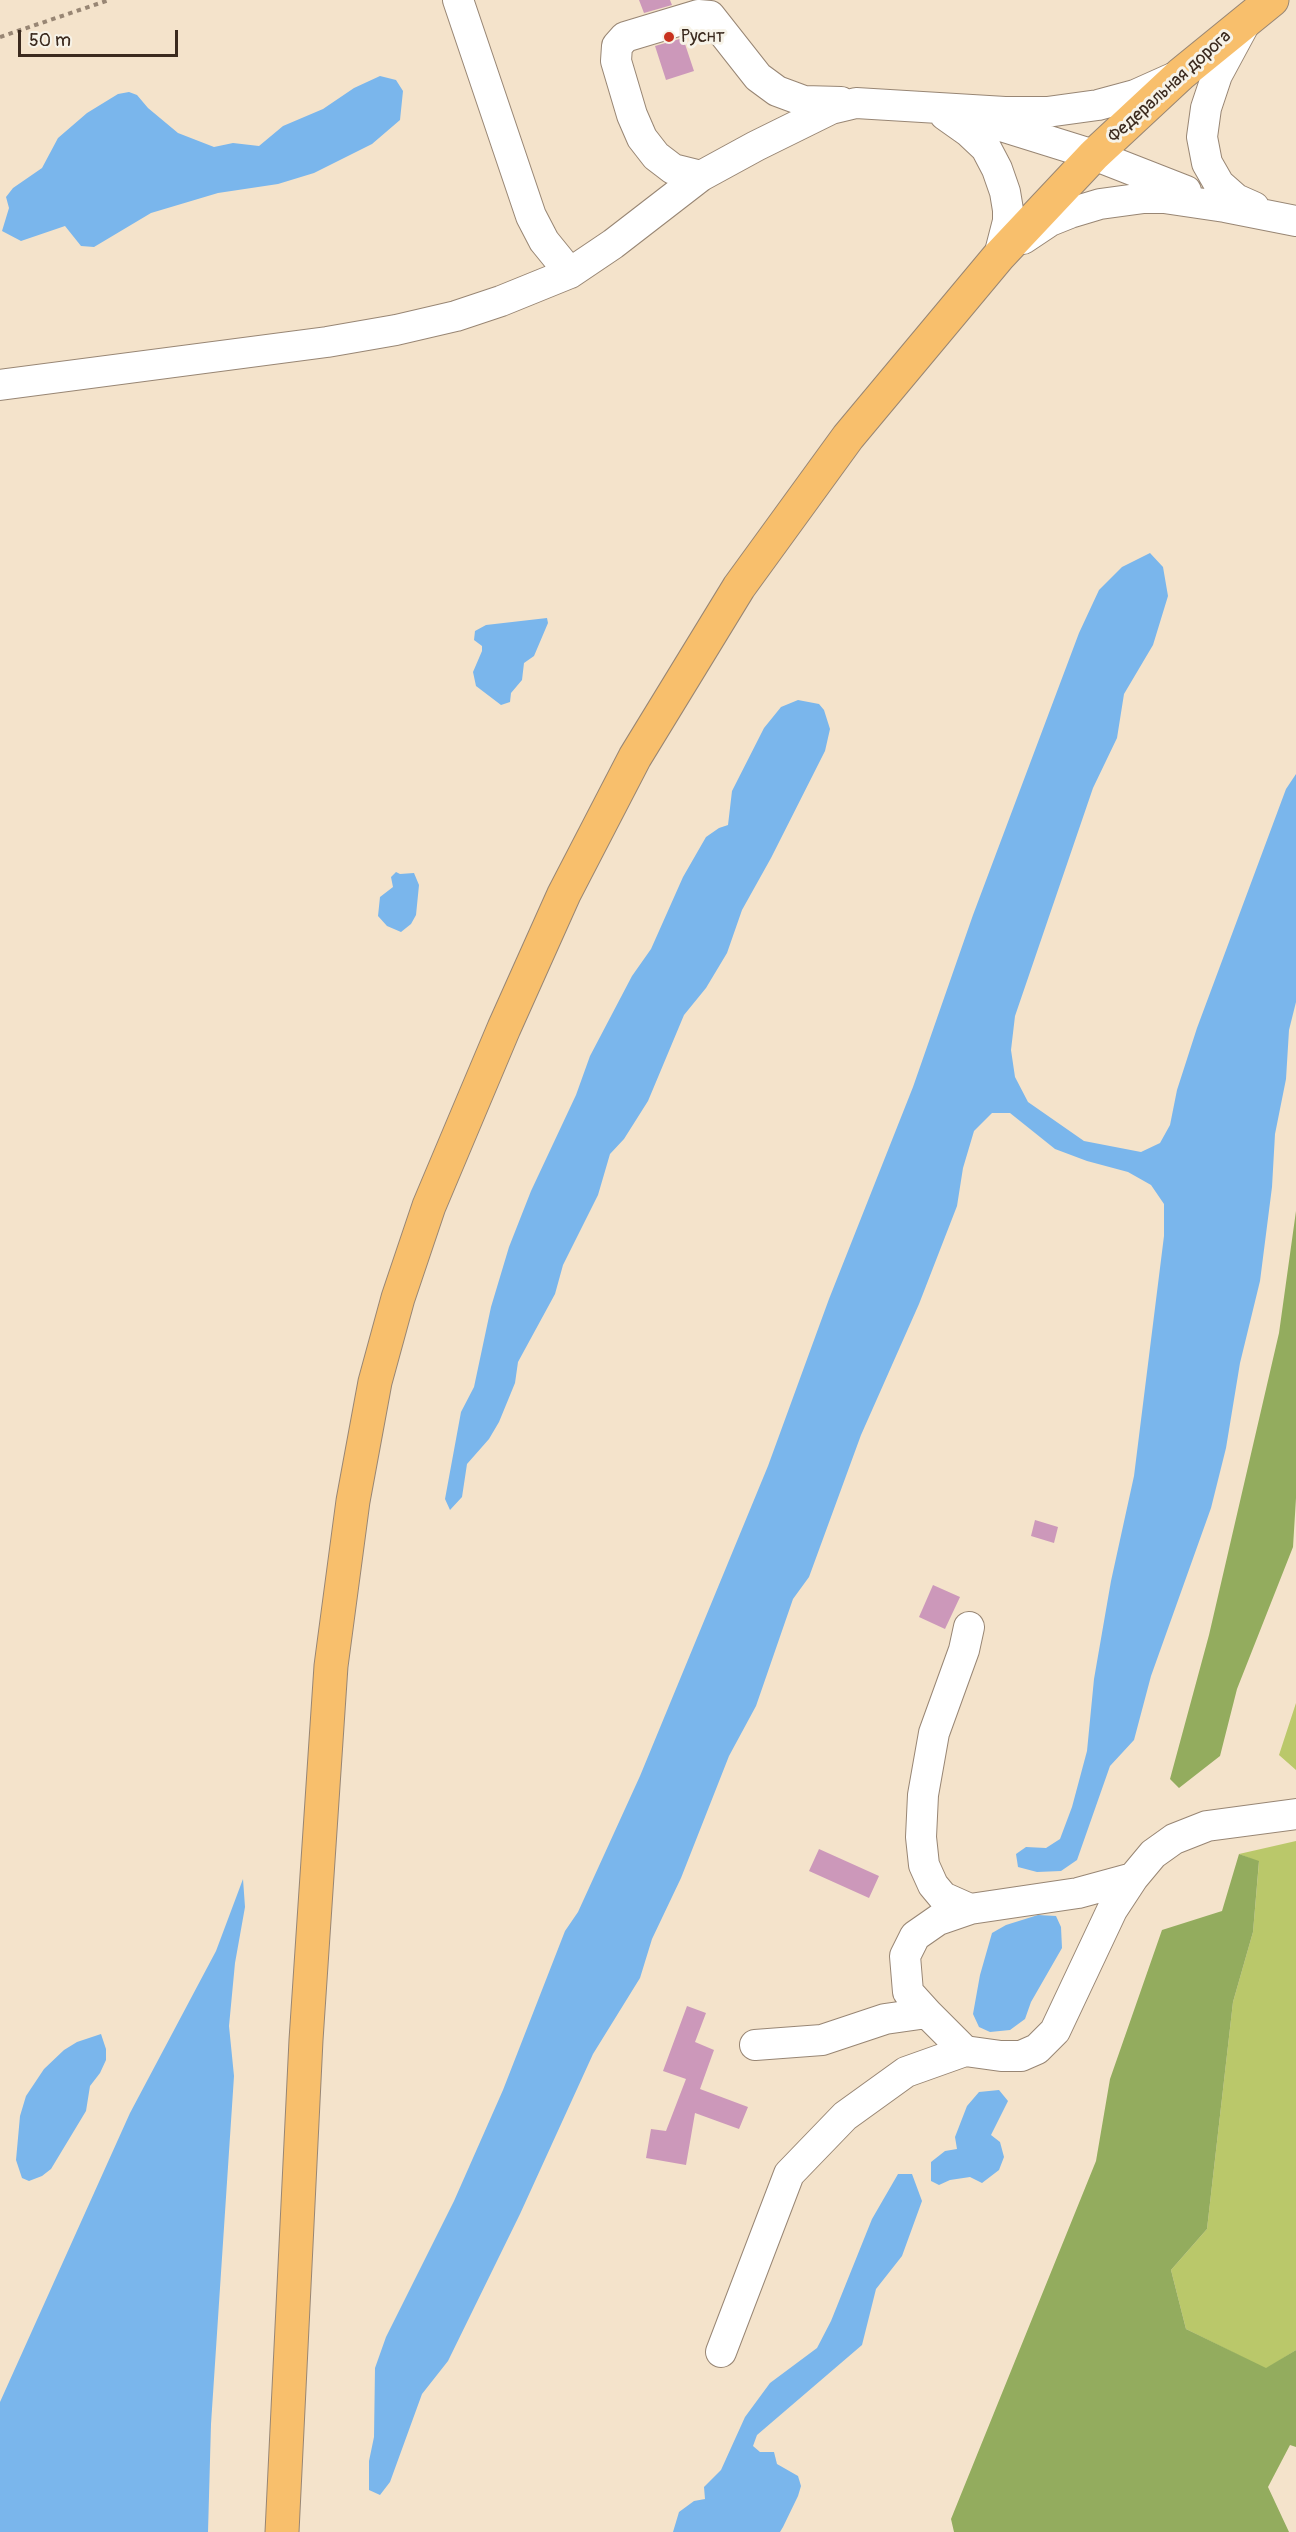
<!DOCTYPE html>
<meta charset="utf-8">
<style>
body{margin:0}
#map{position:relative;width:1296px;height:2532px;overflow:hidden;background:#f4e3cb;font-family:Pangolin,sans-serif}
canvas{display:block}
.scale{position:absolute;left:18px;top:30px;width:160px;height:27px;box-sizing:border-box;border:3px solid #3b2a1e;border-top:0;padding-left:8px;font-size:18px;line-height:21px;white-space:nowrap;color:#3b2a1e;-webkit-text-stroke:4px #f7f3e8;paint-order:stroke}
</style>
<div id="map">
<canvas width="1296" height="2532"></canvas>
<div class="scale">50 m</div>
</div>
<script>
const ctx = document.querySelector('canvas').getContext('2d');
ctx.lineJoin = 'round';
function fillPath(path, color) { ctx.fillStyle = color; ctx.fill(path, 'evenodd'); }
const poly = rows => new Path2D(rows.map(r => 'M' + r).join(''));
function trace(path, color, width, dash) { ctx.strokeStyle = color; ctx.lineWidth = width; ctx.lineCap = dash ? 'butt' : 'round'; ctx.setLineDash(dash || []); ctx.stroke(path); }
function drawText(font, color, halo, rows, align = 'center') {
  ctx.font = font + ' Pangolin,sans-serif'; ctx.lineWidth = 6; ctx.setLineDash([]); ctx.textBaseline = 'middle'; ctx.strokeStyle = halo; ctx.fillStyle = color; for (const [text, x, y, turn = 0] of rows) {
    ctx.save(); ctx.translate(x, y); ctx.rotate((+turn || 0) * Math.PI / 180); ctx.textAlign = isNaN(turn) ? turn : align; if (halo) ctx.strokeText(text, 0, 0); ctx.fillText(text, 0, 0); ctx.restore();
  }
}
fillPath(poly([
 [1296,1703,1296,1770,1279,1755],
 [1296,1841,1296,2350,1266,2369,1186,2329,1171,2270,1207,2229,1233,2002,1253,1932,1259,1862,1239,1854]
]), '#bac86a');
fillPath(poly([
 [1296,1211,1296,1498,1293,1547,1237,1689,1220,1756,1179,1788,1170,1779,1209,1635,1279,1333],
 [1239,1854,1259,1861,1253,1932,1233,2002,1207,2229,1171,2270,1186,2329,1266,2368,1296,2350,1296,2447,1290,2445,1268,2487,1289,2532,954,2532,951,2519,1096,2161,1110,2079,1162,1930,1222,1911]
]), '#93ac5e');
fillPath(poly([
 [380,76,396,80,403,91,400,120,372,144,314,173,278,184,218,193,151,213,94,247,81,246,65,226,21,241,2,231,9,208,6,197,13,188,42,168,58,138,87,113,118,94,129,92,137,95,148,108,178,133,214,147,233,143,259,146,283,126,323,109,354,88],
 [1150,553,1163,567,1168,596,1153,645,1124,694,1117,738,1093,788,1015,1016,1011,1050,1015,1077,1028,1102,1084,1141,1141,1152,1160,1143,1170,1125,1177,1090,1197,1028,1286,789,1296,774,1296,1002,1289,1030,1286,1079,1275,1134,1272,1187,1260,1281,1240,1363,1226,1448,1211,1508,1151,1676,1134,1740,1110,1766,1077,1860,1061,1871,1037,1872,1018,1867,1016,1854,1026,1847,1046,1848,1060,1839,1072,1807,1087,1751,1094,1679,1111,1581,1134,1476,1164,1236,1164,1204,1151,1185,1128,1172,1087,1161,1055,1149,1010,1113,992,1113,974,1131,963,1168,957,1206,919,1304,861,1435,809,1577,793,1599,756,1706,729,1756,681,1878,652,1939,640,1978,593,2054,520,2214,448,2361,422,2394,390,2482,380,2495,369,2490,369,2461,374,2437,375,2368,386,2337,454,2201,503,2090,565,1931,578,1912,640,1776,768,1466,829,1299,913,1087,973,915,1079,633,1099,590,1122,567],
 [547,618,548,623,534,656,524,663,522,680,511,693,510,702,501,705,476,686,473,672,482,651,482,646,474,640,475,631,486,625],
 [798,700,819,704,824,710,830,729,825,751,771,858,742,910,727,953,706,988,684,1015,648,1101,624,1139,610,1154,598,1195,563,1265,555,1294,518,1362,515,1383,499,1422,489,1439,467,1464,462,1497,450,1510,445,1499,461,1412,474,1387,491,1307,509,1247,531,1191,576,1095,590,1056,632,976,651,949,683,877,706,837,719,828,728,825,732,791,764,728,781,707],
 [396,872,400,874,414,873,419,885,416,915,411,924,401,932,387,926,378,916,380,897,393,887,391,877],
 [243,1879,245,1907,235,1963,229,2026,234,2076,211,2424,208,2532,0,2532,0,2402,130,2113,216,1951],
 [1038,1915,1056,1916,1061,1927,1062,1948,1031,2002,1025,2019,1010,2030,990,2032,979,2027,973,2014,980,1975,992,1933,1006,1925],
 [101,2034,106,2049,106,2060,100,2073,90,2086,86,2111,51,2169,42,2176,29,2181,22,2178,16,2160,20,2116,26,2096,44,2069,64,2050,77,2042],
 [999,2090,1008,2101,991,2135,1000,2142,1004,2157,999,2170,982,2183,970,2177,950,2180,939,2185,931,2181,931,2162,945,2151,957,2149,955,2137,967,2106,979,2092],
 [898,2174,912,2174,922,2201,902,2256,876,2289,862,2345,757,2435,753,2446,760,2452,774,2452,777,2464,798,2476,801,2486,798,2496,783,2527,780,2532,673,2532,679,2512,694,2501,705,2499,704,2487,721,2470,745,2417,770,2383,817,2348,831,2321,872,2219]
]), '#7ab6ec');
fillPath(poly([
 [639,0,670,0,672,5,644,13],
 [683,38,694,71,666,80,655,46],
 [1035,1520,1058,1527,1054,1543,1031,1536],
 [933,1585,960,1597,945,1629,919,1617],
 [819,1849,879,1876,869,1898,809,1871],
 [687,2006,706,2013,695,2042,714,2050,700,2089,748,2107,739,2129,695,2113,686,2165,646,2158,651,2129,666,2131,686,2079,663,2071]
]), '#cc98ba');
const minor = poly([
 [458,0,531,216,544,241,570,273],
 [1244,25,1217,75,1206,108,1202,137,1207,163,1219,184,1236,199,1254,207],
 [945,115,969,132,986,148,997,169,1005,192,1008,210,1008,221,999,256],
 [985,121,1094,155,1186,191],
 [701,176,673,169,656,156,642,138,632,115,616,61,617,46,625,37,698,15,710,16,758,77,777,91,804,101,841,102],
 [1023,239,1050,221,1070,213,1100,204,1144,198,1164,198,1225,207,1296,221],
 [0,385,327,342,396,330,456,316,501,301,570,273,613,244,701,176,756,146,831,109,856,103,1005,112,1047,112,1098,105,1135,95,1173,78],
 [969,1627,964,1650,934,1733,923,1795,921,1837,924,1865,933,1885,943,1897,970,1909],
 [927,2013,908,1992,905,1956,915,1936,938,1920,970,1909,1078,1893,1133,1878],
 [755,2045,822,2040,885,2019,927,2013,965,2051,1001,2056,1021,2056,1037,2049,1055,2031,1112,1910,1133,1878,1153,1854,1174,1839,1207,1826,1296,1814],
 [721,2352,789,2174,845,2116,906,2072,965,2051]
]);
const highway = poly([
 [282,2532,306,2040,331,1666,353,1501,375,1382,398,1298,429,1206,504,1028,564,894,635,757,739,587,848,437,999,256,1094,155,1181,74,1272,0]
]);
trace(minor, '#988674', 32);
trace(highway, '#988674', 35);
trace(poly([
 [0,37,109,0]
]), '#988674', 4, [4.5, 4.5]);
trace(minor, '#fff', 30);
trace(highway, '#f8bf6c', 33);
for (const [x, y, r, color] of [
 [669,37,6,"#c8321e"]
]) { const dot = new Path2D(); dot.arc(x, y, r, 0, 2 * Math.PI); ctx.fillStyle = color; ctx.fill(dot); trace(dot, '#f7f3e8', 2); }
drawText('18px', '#3b2a1e', '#f7f3e8', [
 ["Руснт",681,37]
], 'left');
drawText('18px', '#3b2a1e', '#f7f3e8', [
 ["Федеральная дорога",1170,87,-42]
]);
</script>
